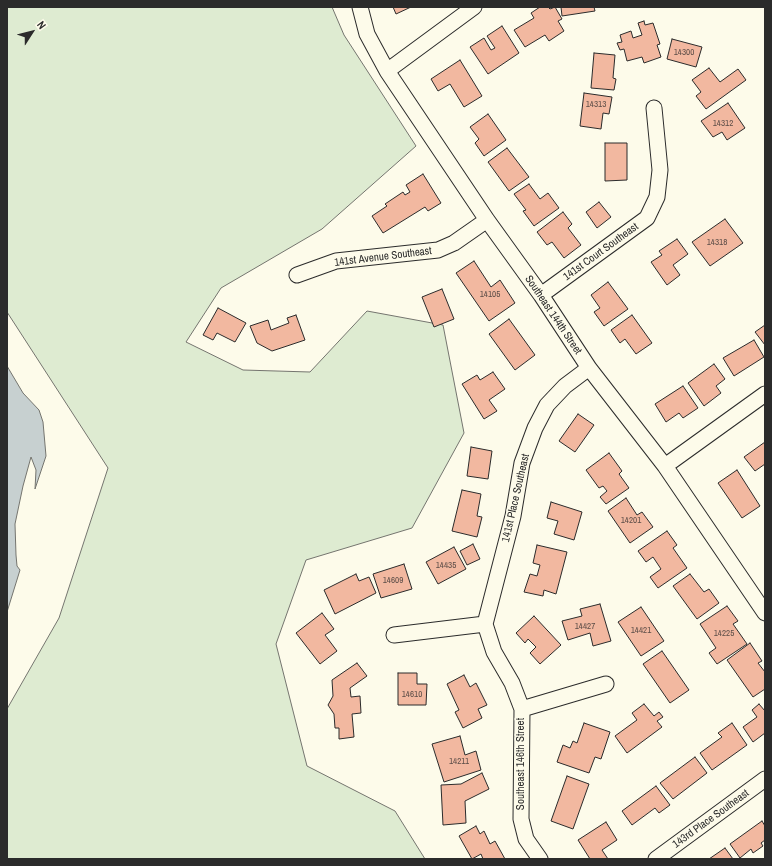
<!DOCTYPE html>
<style>
body{margin:0}
#map{position:relative;width:772px;height:866px;overflow:hidden;background:#fdfbea;font-family:"Archivo Narrow",sans-serif}
canvas{display:block}
.frame{position:absolute;inset:0;border:8px solid #2b2b2b;pointer-events:none}
.north{position:absolute;left:12px;top:12px;width:40px;height:40px;-webkit-text-stroke:3px #fdfbea;paint-order:stroke;rotate:54deg;font-size:11px;font-weight:700;line-height:16px;text-align:center;color:#2b2b2b}
.north::after{content:'';display:block;margin:auto;width:14px;height:18px;background:#2b2b2b;clip-path:polygon(50% 0,100% 100%,50% 72%,0 100%)}
</style>
<div id="map">
<canvas width="772" height="866"></canvas>
<div class="frame"></div>
<div class="north">N</div>
</div>
<script>
const ctx = document.querySelector('canvas').getContext('2d');
ctx.lineJoin = 'round';
function fillPath(path, color) { ctx.fillStyle = color; ctx.fill(path, 'evenodd'); }
const poly = rows => new Path2D(rows.map(r => 'M' + r).join(''));
function trace(path, color, width, dash) { ctx.strokeStyle = color; ctx.lineWidth = width; ctx.lineCap = dash ? 'butt' : 'round'; ctx.setLineDash(dash || []); ctx.stroke(path); }
function drawText(font, color, halo, rows, align = 'center') {
  ctx.font = font + ' "Archivo Narrow",sans-serif'; ctx.lineWidth = 3; ctx.setLineDash([]); ctx.textBaseline = 'middle'; ctx.strokeStyle = halo; ctx.fillStyle = color; for (const [text, x, y, turn = 0] of rows) {
    ctx.save(); ctx.translate(x, y); ctx.rotate((+turn || 0) * Math.PI / 180); ctx.textAlign = isNaN(turn) ? turn : align; if (halo) ctx.strokeText(text, 0, 0); ctx.fillText(text, 0, 0); ctx.restore();
  }
}
const green = poly([
 [7,7,332,7,344,35,416,146,322,229,221,288,186,342,243,370,310,372,367,311,443,325,464,433,412,528,306,560,276,644,307,766,395,811,425,859,7,859,7,709,59,618,108,468,7,312,7,7]
]);
fillPath(green, '#deebd1');
trace(green, '#74746e', 1);
const water = poly([
 [7,366,23,393,39,410,43,422,46,456,35,489,36,470,31,457,23,486,15,524,16,555,17,566,20,570,7,612,7,366]
]);
fillPath(water, '#c7d0d0');
trace(water, '#74746e', 1);
const building = poly([
 [393,7,411,7,396,14,393,7],
 [540,7,548,7,550,9,555,7,562,19,558,21,564,31,549,41,545,35,525,47,514,30,534,18,531,13,540,7],
 [561,7,594,7,595,11,562,16,561,7],
 [644,21,645,25,653,23,660,44,657,45,661,57,644,63,642,57,627,61,624,49,620,50,617,43,622,42,620,35,631,31,633,38,642,35,638,23,644,21],
 [502,26,519,53,488,74,470,47,484,38,491,50,495,48,487,36,502,26],
 [672,39,702,47,696,67,667,59,672,39],
 [594,53,615,55,613,78,616,79,614,90,591,88,594,53],
 [460,60,482,96,464,107,450,84,438,91,431,79,460,60],
 [709,68,720,82,738,69,746,80,706,109,696,96,701,92,692,80,709,68],
 [584,93,612,97,609,114,603,113,601,129,580,126,584,93],
 [728,103,745,128,727,140,722,132,713,137,701,121,728,103],
 [488,114,506,140,484,156,475,143,479,139,470,127,488,114],
 [605,143,627,143,627,180,605,181,605,143],
 [507,148,529,177,509,191,488,162,507,148],
 [423,174,441,203,428,211,425,207,383,233,372,216,387,206,385,204,403,192,405,195,410,192,406,185,423,174],
 [529,184,540,199,548,193,559,208,534,226,523,211,526,210,514,194,529,184],
 [599,202,611,217,597,228,586,212,599,202],
 [563,212,572,224,568,228,581,245,564,258,552,242,547,245,537,232,563,212],
 [725,219,743,243,710,266,692,242,725,219],
 [677,239,688,254,673,265,680,275,667,285,651,262,662,255,659,251,677,239],
 [474,261,491,287,500,280,515,303,489,321,456,273,474,261],
 [608,282,628,309,604,326,594,312,600,308,591,295,608,282],
 [442,289,454,319,434,327,422,297,442,289],
 [218,308,246,323,235,342,217,333,213,340,203,335,218,308],
 [296,315,305,340,272,351,257,343,250,326,268,320,271,330,289,323,287,318,296,315],
 [632,315,652,343,636,354,625,339,620,343,611,330,632,315],
 [509,319,535,355,515,370,489,334,509,319],
 [765,325,765,345,755,332,765,325],
 [754,340,764,357,734,376,723,358,754,340],
 [714,364,725,379,716,386,721,393,704,406,688,383,714,364],
 [493,372,505,389,489,400,497,411,484,419,462,384,477,375,480,380,493,372],
 [683,386,698,408,683,418,679,413,666,422,655,404,683,386],
 [578,414,594,425,575,452,559,441,578,414],
 [765,442,765,464,755,471,744,457,765,442],
 [471,447,492,451,488,479,467,476,471,447],
 [609,453,622,471,619,474,629,488,606,504,600,497,607,491,603,486,599,488,586,470,609,453],
 [737,470,760,506,742,518,718,483,737,470],
 [462,490,481,494,477,516,482,517,477,537,452,531,462,490],
 [626,498,637,515,642,512,653,527,630,543,608,511,626,498],
 [551,502,582,512,574,540,554,534,558,521,547,518,551,502],
 [667,531,677,545,673,548,687,568,658,588,650,577,661,569,653,557,646,562,638,551,667,531],
 [473,544,480,559,467,565,460,551,473,544],
 [537,545,567,552,556,594,544,590,543,596,524,592,530,574,537,576,540,565,533,563,537,545],
 [454,547,466,569,438,584,426,562,454,547],
 [404,564,412,589,381,598,373,574,404,564],
 [356,574,359,581,369,577,376,593,335,614,324,590,356,574],
 [690,574,704,592,709,589,719,603,697,619,673,586,690,574],
 [600,604,611,641,593,646,590,633,568,640,562,621,582,616,580,609,600,604],
 [727,606,738,621,733,624,747,644,717,664,709,653,716,648,700,624,727,606],
 [641,607,664,641,641,656,618,622,641,607],
 [322,613,334,629,325,635,337,651,320,664,296,633,322,613],
 [534,616,561,645,540,664,530,653,536,647,528,639,525,643,516,633,534,616],
 [750,643,762,661,758,663,765,672,765,689,753,697,727,660,750,643],
 [662,651,689,690,670,703,643,664,662,651],
 [357,663,367,676,350,688,351,697,360,696,361,713,352,714,354,737,339,739,339,728,335,728,334,714,328,705,333,696,332,680,357,663],
 [398,673,417,673,417,684,427,684,426,705,398,705,398,673],
 [464,675,470,687,476,683,487,705,478,709,482,718,463,728,455,712,459,710,447,684,464,675],
 [644,704,654,716,659,712,663,717,657,721,662,727,627,753,615,736,637,720,632,713,644,704],
 [759,704,765,711,765,733,753,742,743,727,757,717,752,710,759,704],
 [584,723,610,732,601,759,595,757,589,773,557,762,563,745,570,748,573,741,577,743,584,723],
 [732,723,747,745,712,770,700,753,722,737,718,733,732,723],
 [460,736,465,755,476,751,481,770,444,782,432,744,460,736],
 [695,757,707,773,673,799,660,783,695,757],
 [482,773,489,789,465,801,466,823,443,825,441,785,461,784,482,773],
 [567,776,589,784,573,829,551,821,567,776],
 [656,786,670,805,659,813,655,808,632,825,622,811,656,786],
 [762,821,765,826,765,840,761,843,763,846,753,853,751,849,740,858,730,844,762,821],
 [606,822,617,840,602,850,608,859,590,859,578,840,606,822],
 [476,826,480,834,484,831,490,844,495,841,505,859,483,859,481,854,472,859,459,836,476,826],
 [725,848,733,859,709,859,725,848]
]);
fillPath(building, '#f2b8a0');
trace(building, '#2b2b2b', 1);
const minor = poly([
 [360,7,367,34,387,71,487,220,541,295,589,368,665,466,765,613],
 [387,71,474,7],
 [297,275,336,261,438,250,454,243,487,220],
 [541,295,647,218,657,197,660,170,654,108],
 [665,466,765,394],
 [485,624,513,516,522,463,535,428,547,405,565,386,589,368],
 [485,624,494,652,512,683,522,709,521,819,526,839,540,859],
 [394,635,485,624],
 [522,709,606,684],
 [656,859,765,779]
]);
trace(minor, '#2b2b2b', 17);
trace(minor, '#fdfbea', 15);
drawText('9px', '#5d4e48', null, [
 ["14300",684,53],
 ["14313",596,105],
 ["14312",723,124],
 ["14318",717,243],
 ["14105",490,295],
 ["14201",631,521],
 ["14435",446,566],
 ["14609",393,581],
 ["14427",585,627],
 ["14421",641,631],
 ["14225",724,634],
 ["14610",412,695],
 ["14211",459,762]
]);
drawText('11px', '#2b2b2b', '#fdfbea', [
 ["141st Court Southeast",601,252,-36],
 ["141st Avenue Southeast",383,257,-7],
 ["Southeast 144th Street",553,315,56],
 ["141st Place Southeast",516,498,-77],
 ["Southeast 146th Street",521,764,-90],
 ["143rd Place Southeast",711,819,-36]
]);
</script>
